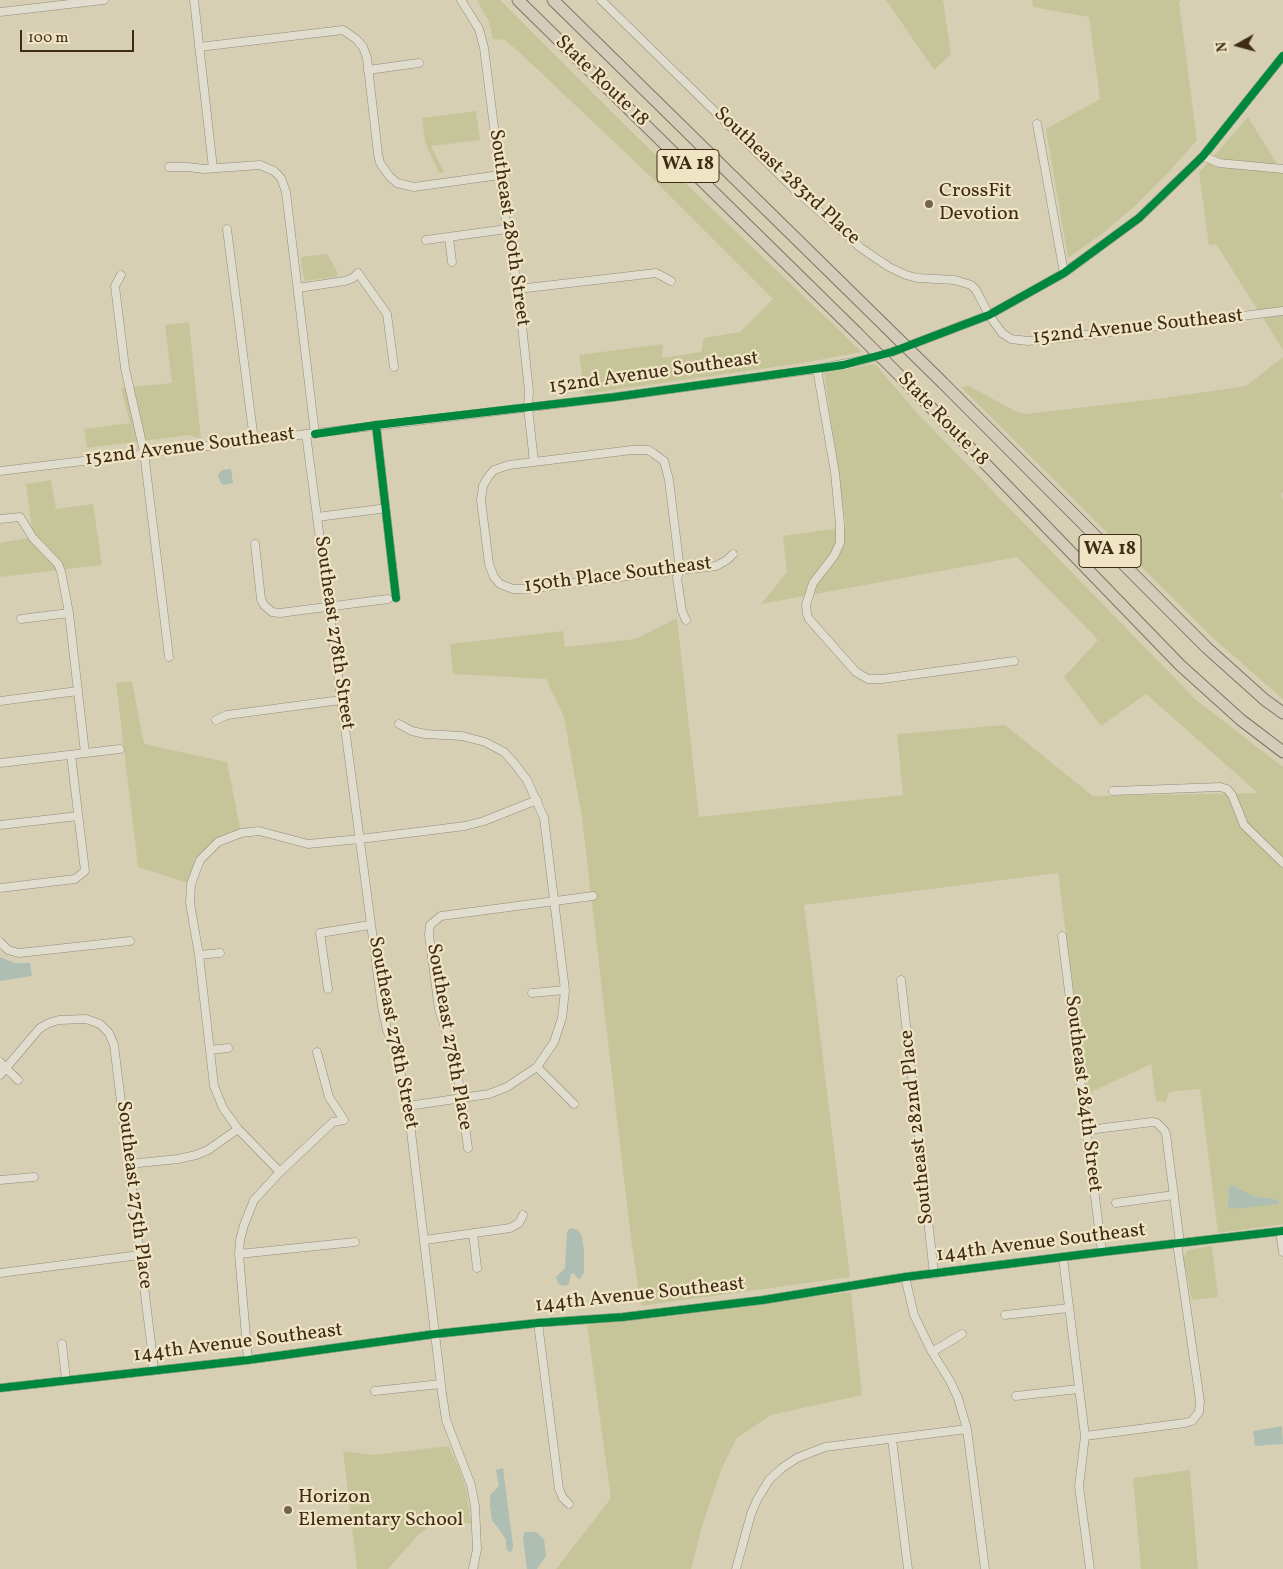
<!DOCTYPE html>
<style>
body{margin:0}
#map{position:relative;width:1283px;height:1569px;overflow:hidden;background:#d7cfb4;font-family:Vollkorn,serif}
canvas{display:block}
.north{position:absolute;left:1213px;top:20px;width:50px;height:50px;-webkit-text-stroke:4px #efe5c4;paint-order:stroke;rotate:263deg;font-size:14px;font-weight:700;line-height:20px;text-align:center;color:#402b16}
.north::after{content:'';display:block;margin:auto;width:18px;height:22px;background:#402b16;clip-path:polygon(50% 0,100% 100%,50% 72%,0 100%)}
.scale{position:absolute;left:20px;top:30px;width:114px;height:22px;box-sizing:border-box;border:2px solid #402b16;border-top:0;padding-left:6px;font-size:15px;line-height:18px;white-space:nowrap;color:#402b16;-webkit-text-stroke:4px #efe5c4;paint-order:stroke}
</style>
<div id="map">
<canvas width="1283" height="1569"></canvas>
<div class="north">N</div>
<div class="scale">100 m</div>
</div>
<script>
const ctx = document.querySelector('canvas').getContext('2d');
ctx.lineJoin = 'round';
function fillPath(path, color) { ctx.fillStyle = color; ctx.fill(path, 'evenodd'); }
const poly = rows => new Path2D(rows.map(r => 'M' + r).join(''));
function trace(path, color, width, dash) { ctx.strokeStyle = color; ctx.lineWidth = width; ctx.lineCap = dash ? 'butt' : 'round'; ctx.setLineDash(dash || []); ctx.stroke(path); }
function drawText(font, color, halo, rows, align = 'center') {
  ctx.font = font + ' Vollkorn,serif'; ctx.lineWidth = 4.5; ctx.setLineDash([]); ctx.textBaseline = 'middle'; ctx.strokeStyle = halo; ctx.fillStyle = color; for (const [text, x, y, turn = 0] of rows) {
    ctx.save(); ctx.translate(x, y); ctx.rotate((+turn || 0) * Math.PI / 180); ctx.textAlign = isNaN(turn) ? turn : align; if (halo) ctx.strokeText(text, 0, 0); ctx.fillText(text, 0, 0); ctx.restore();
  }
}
fillPath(poly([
 [477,0,500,0,637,137,862,352,803,363,585,394,579,355,663,344,662,358,701,352,704,338,740,332,773,299,647,173,519,52,505,40,493,39,489,22],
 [886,0,943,0,951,54,934,70],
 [1032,0,1181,0,1179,3,1197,140,1168,173,1136,205,1103,233,1068,258,1046,129,1100,99,1089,17,1033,7],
 [476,111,480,140,431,146,444,172,439,173,425,142,422,118],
 [1248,117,1283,173,1283,350,1216,244,1209,245,1199,173],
 [327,254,338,273,336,277,305,281,303,275,301,257],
 [189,322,201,439,189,435,87,448,84,429,130,423,121,388,172,383,165,325],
 [1283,357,1283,492,1281,494,1283,500,1283,699,1214,639,961,387,969,386,1017,412,1025,414,1164,398,1246,386],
 [875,364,919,415,1196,700,1283,767,1283,1224,1218,1233,1200,1089,1169,1092,1166,1102,1156,1101,1151,1064,1087,1094,1058,873,804,905,850,1277,641,1306,631,1239,582,818,564,717,546,679,453,674,450,644,563,631,565,647,635,639,677,618,699,817,903,795,897,734,1005,725,1093,796,1258,793,1146,694,1101,726,1064,677,1098,640,1017,557,761,604,787,572,783,536,846,527,824,373],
 [51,480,56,509,93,504,102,565,0,577,0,543,33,537,26,484],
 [132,681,144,744,227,762,241,833,211,848,191,884,138,867,116,683],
 [1212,1246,1218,1297,1192,1300,1183,1258,1187,1251,1192,1249],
 [851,1292,862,1395,771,1415,737,1438,722,1468,703,1523,691,1569,556,1569,611,1498,587,1325],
 [449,1446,461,1473,467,1494,471,1523,430,1526,418,1535,388,1569,357,1569,343,1451,373,1455],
 [1190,1470,1198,1569,1141,1569,1133,1478]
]), '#c6c59a');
fillPath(poly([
 [231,469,233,483,224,485,221,483,218,477,219,473,222,470],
 [0,957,15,963,30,963,32,976,0,981],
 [1232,1185,1253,1196,1278,1200,1279,1204,1230,1209,1228,1205,1229,1188],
 [570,1228,578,1230,582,1237,584,1250,584,1273,580,1279,576,1277,574,1273,571,1274,569,1283,567,1285,562,1286,558,1283,556,1277,565,1268,567,1232],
 [1282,1426,1283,1444,1255,1446,1253,1431],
 [503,1468,513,1546,512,1551,509,1552,506,1548,506,1540,503,1535,492,1520,490,1506,490,1495,499,1486,496,1470],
 [525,1532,536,1532,544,1539,546,1556,537,1569,527,1569,523,1537]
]), '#aebeb3');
const minor = poly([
 [194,0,213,168],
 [461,0,479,29,484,48,506,222,518,289,529,391,528,407,534,462],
 [601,0,793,188,861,248,889,267,906,275,917,278,955,280,971,285,976,290,989,315,1002,333,1011,339,1028,341,1069,337,1283,311],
 [0,12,104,0],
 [199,47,343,30,356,39,363,47,367,58,378,154,380,163,390,177,397,183,414,187,500,175],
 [368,70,419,63],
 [1037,124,1064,273],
 [1203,156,1219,163,1283,169],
 [169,167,188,167,204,169,260,165,274,171,281,178,286,192,315,434],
 [227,229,254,440],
 [449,237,452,262],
 [426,240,507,229],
 [121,275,115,286,125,368,144,452,169,657],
 [298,288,345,281,353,278,358,273,387,314,394,367],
 [518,289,656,273,671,281],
 [817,369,835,473,840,524,840,543,834,556,813,583,806,605,807,614,809,619,856,672,868,679,882,679,1014,661],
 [376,425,396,598],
 [306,434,382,1007,387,1030,397,1057,408,1106,442,1393,446,1420,471,1485,475,1506,477,1549,473,1569],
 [0,471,615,397,817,369,863,360,892,352,989,315,1064,273,1139,218,1203,156,1283,56],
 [317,517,380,509],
 [0,519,20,517,33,538,58,564,61,571,69,613,85,753],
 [255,544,261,599,264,605,272,612,280,613,388,599],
 [21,619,69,613],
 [686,620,682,611,677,578,680,570,669,480,664,461,653,453,648,450,632,450,509,465,494,470,488,477,483,486,481,500,489,564,494,577,500,584,513,589,526,589,595,580,680,570,716,566,727,560,733,554],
 [0,701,78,691],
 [216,720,227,715,341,700],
 [399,724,412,731,425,734,462,736,485,742,504,752,514,763,527,780,544,818,565,990,562,1018,554,1042,537,1067,507,1087,489,1094,408,1106],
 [0,763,120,749],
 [1113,791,1220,787,1227,789,1232,795,1244,825,1283,863],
 [0,825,78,816],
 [0,888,75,879,85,871,71,755],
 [1062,936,1102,1252],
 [0,942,8,950,19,953,130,941],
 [199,955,220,953],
 [901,980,934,1274],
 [328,989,320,933,370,925],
 [532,993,565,990],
 [210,1050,228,1048],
 [0,1062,18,1080],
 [537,1067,574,1104],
 [0,1075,40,1028,49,1023,59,1020,86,1019,100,1024,109,1033,114,1045,153,1359,153,1371],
 [1096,1129,1152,1122,1157,1123,1164,1130,1166,1134,1180,1243],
 [468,1148,456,1062,439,1009,429,935,430,925,441,916,593,896],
 [129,1164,178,1159,196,1155,208,1150,238,1129],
 [280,1172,333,1122,344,1120,329,1097,317,1052],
 [0,1180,34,1177],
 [1116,1203,1174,1195],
 [1280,1232,1283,1252],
 [473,1233,477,1268],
 [425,1240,510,1228,519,1223,523,1215],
 [239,1254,355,1242],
 [1063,1258,1085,1436,1079,1486,1090,1569],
 [0,1273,140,1255],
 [905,1277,914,1315,932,1352,950,1381,958,1398,967,1429,985,1569],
 [1005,1315,1069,1308],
 [538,1323,559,1489,563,1498,569,1504],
 [62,1344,66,1380],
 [932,1352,962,1334],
 [248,1360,239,1254,240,1240,244,1225,254,1200,280,1172,238,1129,223,1108,214,1086,199,955,190,903,191,884,200,860,218,842,241,833,259,831,308,844,360,839,465,826,484,821,537,800],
 [0,1388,248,1360,435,1334,538,1323,623,1317,763,1300,905,1277,1102,1252,1283,1231],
 [375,1391,441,1384],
 [1016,1396,1078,1389],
 [1085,1436,1185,1423,1192,1421,1199,1412,1200,1401,1177,1243],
 [892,1439,908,1569],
 [736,1569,751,1514,757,1500,769,1480,782,1468,797,1458,825,1447,967,1429]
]);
const highway = poly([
 [518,0,857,333],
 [553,0,885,326],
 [943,383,1207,648,1265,700,1283,713],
 [913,389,1180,665,1241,720,1283,752]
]);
trace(minor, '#928b7a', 9);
trace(highway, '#7c7565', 13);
trace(minor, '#e0dcce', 8);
trace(highway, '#d4ccb9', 11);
const highwayBridge = poly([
 [885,326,943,383],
 [857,333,913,389]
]);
trace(highwayBridge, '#7c7565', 13, []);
trace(highwayBridge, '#d4ccb9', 11);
trace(poly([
 [376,425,396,598],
 [315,434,376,425,615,397,843,365,892,352,989,315,1064,273,1139,218,1203,156,1283,56],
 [0,1388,248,1360,435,1334,538,1323,623,1317,763,1300,905,1277,1102,1252,1283,1231]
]), '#00873e', 8);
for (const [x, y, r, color] of [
 [929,204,5,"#75644d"],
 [288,1510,5,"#75644d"]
]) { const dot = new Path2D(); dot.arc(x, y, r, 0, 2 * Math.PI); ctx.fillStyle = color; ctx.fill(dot); trace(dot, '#efe5c4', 2); }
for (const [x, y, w] of [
 [688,166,62],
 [1110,551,62]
]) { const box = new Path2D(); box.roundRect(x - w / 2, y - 16.5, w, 33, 4); ctx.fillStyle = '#efe5c4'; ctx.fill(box); trace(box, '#402b16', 1); }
drawText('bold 19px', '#402b16', null, [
 ["WA 18",688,166],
 ["WA 18",1110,551]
]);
drawText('20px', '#402b16', '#efe5c4', [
 ["State Route 18",601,82,44],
 ["Southeast 283rd Place",786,177,43],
 ["Southeast 280th Street",508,228,82],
 ["152nd Avenue Southeast",1138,328,-6],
 ["152nd Avenue Southeast",654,374,-8],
 ["State Route 18",942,420,46],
 ["152nd Avenue Southeast",190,448,-7],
 ["150th Place Southeast",618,576,-7],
 ["Southeast 278th Street",333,633,82],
 ["Southeast 278th Street",392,1033,79],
 ["Southeast 278th Place",448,1037,80],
 ["Southeast 284th Street",1082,1094,83],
 ["Southeast 282nd Place",918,1127,-96],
 ["Southeast 275th Place",133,1195,83],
 ["144th Avenue Southeast",1041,1244,-7],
 ["144th Avenue Southeast",640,1296,-6],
 ["144th Avenue Southeast",238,1344,-7]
]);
drawText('20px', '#402b16', '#efe5c4', [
 ["CrossFit",939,192],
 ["Devotion",939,215],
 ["Horizon",298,1498],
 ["Elementary School",298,1521]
], 'left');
</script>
